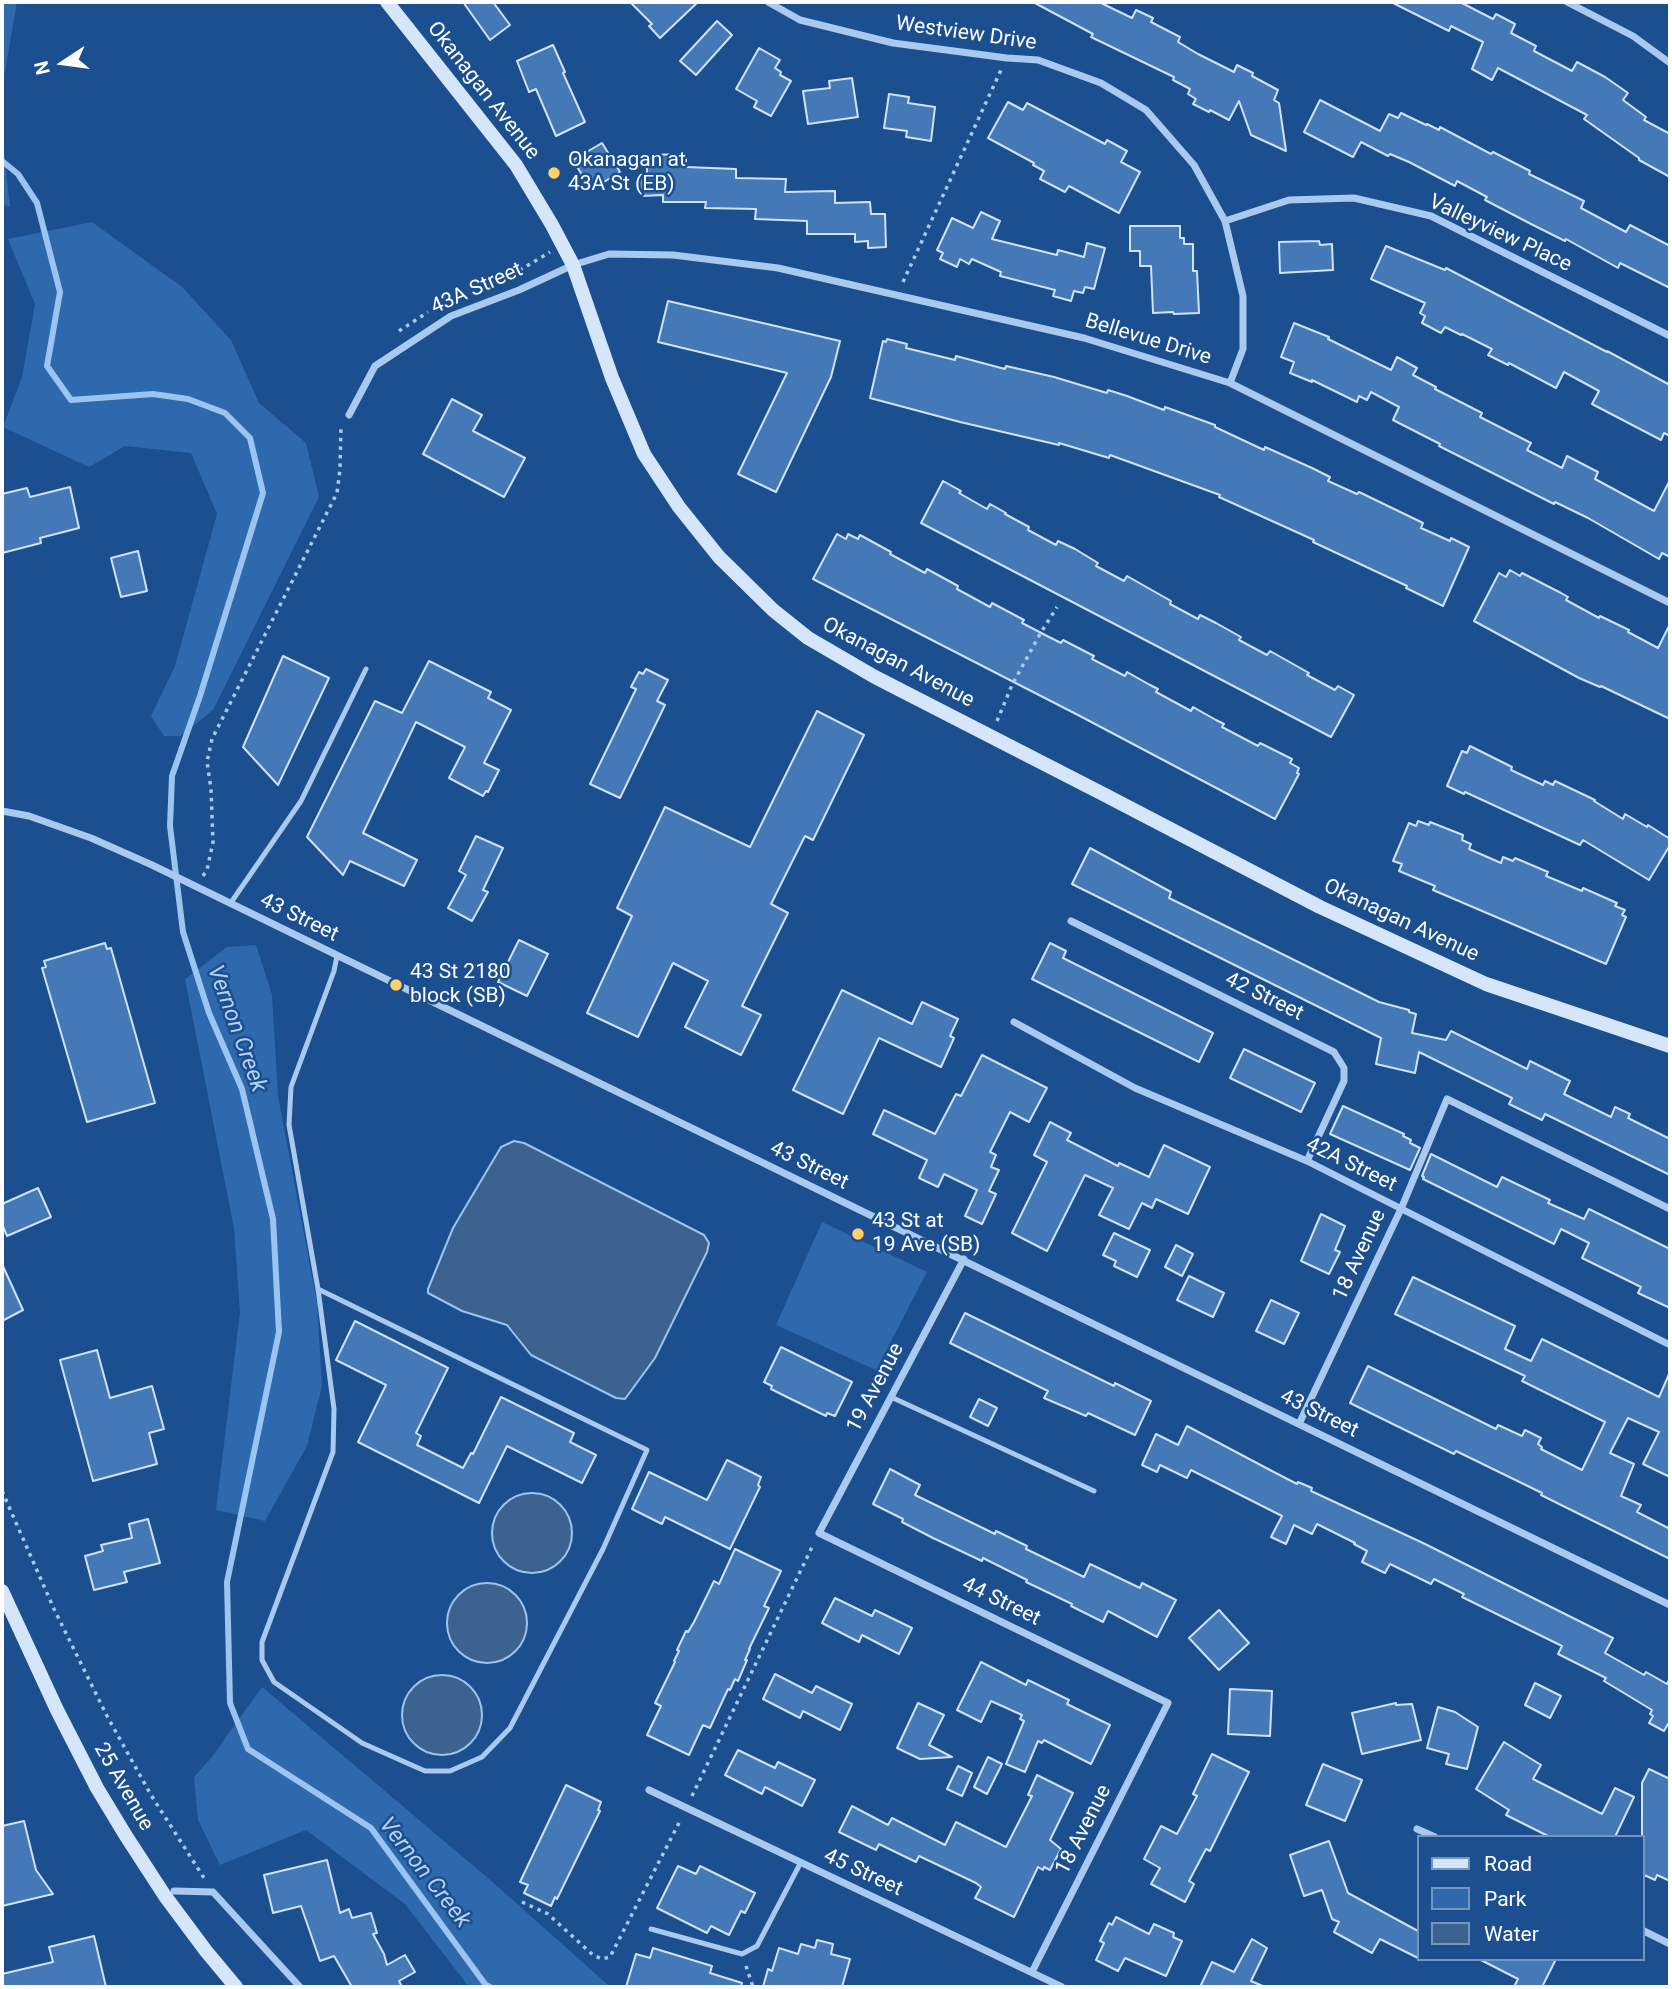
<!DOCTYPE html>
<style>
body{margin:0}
#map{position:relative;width:1672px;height:1989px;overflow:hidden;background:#1b4f8f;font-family:Roboto,sans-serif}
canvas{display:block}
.frame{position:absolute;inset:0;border:4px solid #fff;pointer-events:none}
.legend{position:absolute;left:1417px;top:1835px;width:228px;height:126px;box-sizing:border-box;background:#1b4f8f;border:2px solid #7695bc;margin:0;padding:9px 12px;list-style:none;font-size:21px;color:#fff}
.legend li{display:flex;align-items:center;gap:14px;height:35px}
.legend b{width:35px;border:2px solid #7695bc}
.north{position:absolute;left:28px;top:28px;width:70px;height:70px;-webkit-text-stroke:5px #1b4f8f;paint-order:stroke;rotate:257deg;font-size:19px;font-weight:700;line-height:28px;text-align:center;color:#fff}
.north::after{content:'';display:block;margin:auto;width:24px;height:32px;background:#fff;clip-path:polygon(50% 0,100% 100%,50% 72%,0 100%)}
</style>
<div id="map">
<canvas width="1672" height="1989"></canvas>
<div class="frame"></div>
<ul class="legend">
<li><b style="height:9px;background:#d6e6fa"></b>Road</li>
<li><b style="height:19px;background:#2e69ad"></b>Park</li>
<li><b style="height:19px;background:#3c6290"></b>Water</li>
</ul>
<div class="north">N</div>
</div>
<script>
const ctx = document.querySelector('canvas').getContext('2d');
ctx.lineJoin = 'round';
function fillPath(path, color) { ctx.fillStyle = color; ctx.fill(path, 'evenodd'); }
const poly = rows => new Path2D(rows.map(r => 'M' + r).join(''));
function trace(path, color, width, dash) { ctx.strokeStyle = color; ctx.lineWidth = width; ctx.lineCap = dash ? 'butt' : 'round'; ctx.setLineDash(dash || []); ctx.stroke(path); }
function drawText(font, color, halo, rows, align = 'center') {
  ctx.font = font + ' Roboto,sans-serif'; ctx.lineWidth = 5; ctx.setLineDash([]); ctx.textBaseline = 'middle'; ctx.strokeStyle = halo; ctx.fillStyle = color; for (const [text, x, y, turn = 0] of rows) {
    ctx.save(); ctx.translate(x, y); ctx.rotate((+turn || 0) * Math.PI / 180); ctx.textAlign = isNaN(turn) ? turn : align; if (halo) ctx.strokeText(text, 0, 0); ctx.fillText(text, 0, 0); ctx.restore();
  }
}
fillPath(poly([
 [2,2,17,2,2,89],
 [2,133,10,207,2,204],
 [92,222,182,287,231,340,259,403,306,443,319,497,213,710,181,736,164,736,151,716,175,666,217,514,191,453,125,446,89,467,3,427,22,377,35,304,8,239],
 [256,945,272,995,278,1096,317,1303,322,1386,307,1446,265,1521,216,1510,240,1312,234,1228,185,979,227,947],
 [822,1222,927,1272,876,1370,776,1325],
 [262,1687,496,1885,607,1984,614,1987,469,1987,405,1904,306,1830,220,1865,198,1820,194,1777,211,1758]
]), '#2e69ad');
const water = poly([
 [514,1141,524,1143,704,1235,709,1243,707,1252,655,1358,625,1399,616,1398,531,1355,507,1325,462,1311,428,1293,428,1289,453,1228,501,1147,514,1141],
 '492 1533a40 40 0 1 1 80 0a40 40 0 1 1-80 0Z',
 '447 1623a40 40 0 1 1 80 0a40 40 0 1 1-80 0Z',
 '402 1715a40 40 0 1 1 80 0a40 40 0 1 1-80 0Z'
]);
fillPath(water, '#3c6290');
trace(water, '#9cc4f0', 2);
trace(poly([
 [2,161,18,174,37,203,60,292,47,366,71,400,153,394,188,399,225,413,250,438,263,493,200,696,172,776,170,826,183,932,209,1013,242,1089,273,1219,279,1332,227,1582,230,1703,248,1749,371,1828,485,1984,490,1987]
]), '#9cc4f0', 6);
const building = poly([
 [463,2,493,2,510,25,490,40,463,2],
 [630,2,698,2,660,38,649,26,652,24,630,2],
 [1033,2,1099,2,1132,18,1136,10,1153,18,1151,22,1180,37,1178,42,1198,54,1234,72,1237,65,1253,73,1252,76,1278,90,1274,100,1279,103,1286,151,1251,135,1239,101,1229,120,1210,110,1209,112,1193,104,1196,99,1188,94,1190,89,1173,80,1174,77,1091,37,1093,34,1033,2],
 [1391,2,1460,2,1493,19,1496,14,1515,24,1511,33,1536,46,1534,51,1572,71,1577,62,1605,77,1628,93,1623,100,1646,117,1644,120,1670,134,1670,177,1639,160,1639,158,1584,119,1587,115,1498,68,1492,80,1472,69,1483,42,1451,26,1449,31,1391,2],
 [717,21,732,35,696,75,680,61,717,21],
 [553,45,565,72,563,73,585,122,556,136,536,89,529,92,517,61,553,45],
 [759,48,780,60,775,68,781,72,780,75,791,81,771,116,754,107,757,101,736,89,759,48],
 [852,78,858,117,808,124,803,91,830,88,829,81,852,78],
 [889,94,909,97,908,103,935,107,931,141,906,137,907,131,884,128,889,94],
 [1320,100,1380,131,1389,114,1398,118,1401,113,1426,125,1427,124,1439,130,1440,127,1491,154,1493,152,1530,171,1529,174,1584,201,1581,208,1626,232,1630,225,1670,246,1670,288,1620,263,1618,268,1566,239,1565,241,1531,224,1485,200,1487,197,1457,181,1455,186,1409,162,1390,154,1388,156,1361,142,1353,157,1304,132,1320,100],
 [1008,102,1023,110,1027,103,1105,144,1107,140,1127,151,1121,162,1140,172,1119,213,1069,186,1065,192,1040,179,1044,171,1033,165,1034,163,988,138,1008,102],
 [602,143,620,172,591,190,573,160,602,143],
 [686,154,686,167,736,169,736,178,786,179,785,192,835,191,835,203,870,202,871,214,885,214,886,247,868,248,868,241,855,242,855,234,807,234,807,221,755,219,756,209,705,208,706,202,663,202,663,195,641,196,641,175,647,175,647,155,686,154],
 [981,212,1000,221,992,239,1057,255,1058,250,1084,257,1087,243,1105,248,1094,289,1085,287,1083,293,1074,291,1071,301,1053,296,1055,290,1000,276,1001,272,972,259,969,264,960,259,957,267,940,259,943,253,937,250,952,218,973,228,981,212],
 [1130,226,1180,226,1180,238,1184,238,1184,244,1193,244,1193,271,1197,271,1199,313,1174,314,1173,312,1153,313,1151,266,1140,266,1140,251,1130,251,1130,226],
 [1319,241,1320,245,1332,244,1333,270,1280,273,1279,242,1319,241],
 [1386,246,1445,270,1446,268,1607,352,1607,351,1670,385,1670,436,1664,433,1661,440,1592,404,1599,391,1564,372,1556,388,1509,363,1508,365,1488,355,1492,349,1462,334,1461,335,1445,327,1441,333,1422,323,1425,316,1420,313,1425,303,1371,279,1386,246],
 [668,301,840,341,831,377,776,492,738,474,787,373,658,342,668,301],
 [1294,323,1329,337,1328,339,1391,370,1397,357,1417,368,1413,375,1436,387,1435,389,1482,413,1480,417,1531,443,1527,450,1562,468,1567,456,1598,472,1595,479,1654,511,1670,480,1670,557,1662,553,1659,559,1588,518,1555,502,1554,504,1439,446,1440,444,1393,420,1399,407,1371,392,1367,400,1359,396,1357,402,1312,380,1312,382,1290,373,1294,362,1281,357,1294,323],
 [887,339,907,344,906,348,955,360,956,356,1005,369,1006,366,1054,377,1107,393,1108,390,1127,396,1164,410,1165,407,1215,425,1215,427,1264,450,1265,447,1312,468,1330,477,1328,481,1357,494,1359,492,1423,523,1421,528,1450,541,1451,538,1469,547,1443,606,1406,588,1407,586,1313,542,1314,540,1219,497,1220,495,1110,455,1109,458,1059,443,1059,445,960,422,870,398,883,341,886,342,887,339],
 [452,399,482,415,473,431,525,458,504,497,423,454,452,399],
 [943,481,961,491,959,493,987,509,990,504,1006,513,1005,514,1029,527,1028,530,1056,545,1058,541,1075,549,1098,563,1096,566,1124,581,1127,576,1171,601,1170,604,1198,619,1200,615,1216,623,1241,637,1239,640,1267,655,1270,651,1309,673,1307,675,1335,690,1338,686,1354,695,1331,737,921,523,943,481],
 [70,487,79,528,40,538,41,543,2,553,2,494,27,488,30,497,70,487],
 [837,534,846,539,848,534,858,539,860,535,891,552,890,554,925,573,927,569,958,586,957,589,990,607,992,603,1024,620,1022,623,1051,638,1061,643,1063,640,1094,656,1092,659,1125,676,1127,672,1150,685,1158,689,1156,692,1191,711,1193,707,1216,720,1224,724,1222,727,1258,746,1260,743,1292,759,1290,763,1299,768,1297,773,1299,774,1275,819,1078,715,813,579,837,534],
 [138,551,147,591,121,597,111,558,138,551],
 [1510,570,1520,576,1522,573,1561,593,1568,597,1566,600,1599,618,1600,616,1629,630,1628,632,1658,648,1670,624,1670,719,1601,686,1600,687,1579,678,1474,621,1499,573,1506,577,1510,570],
 [283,656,329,678,278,785,243,747,283,656],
 [429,661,491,692,488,698,511,710,484,763,499,770,488,792,486,791,483,796,449,778,465,747,416,722,363,833,417,860,404,886,350,861,343,875,307,837,375,701,402,713,429,661],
 [646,669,668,680,657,701,665,705,620,798,590,784,636,689,631,687,639,672,643,674,646,669],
 [817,711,864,735,813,840,805,836,771,904,788,913,742,1006,761,1015,741,1055,685,1027,708,981,673,963,638,1037,587,1013,632,916,617,908,665,807,750,847,817,711],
 [1470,746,1512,767,1511,770,1543,785,1545,781,1553,785,1555,781,1595,800,1594,801,1623,819,1625,814,1647,827,1648,825,1670,839,1670,845,1649,880,1583,840,1580,845,1465,792,1464,794,1447,786,1462,751,1467,753,1470,746],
 [1418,821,1429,825,1430,822,1463,835,1462,840,1471,844,1469,849,1501,863,1503,857,1513,861,1515,858,1548,872,1546,876,1582,891,1583,888,1617,903,1615,906,1625,910,1622,915,1626,917,1606,964,1433,890,1435,886,1399,871,1402,864,1393,861,1409,823,1416,826,1418,821],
 [476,836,503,848,483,890,488,892,472,921,448,908,466,875,459,871,476,836],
 [1090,848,1171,892,1169,898,1379,1002,1409,1010,1409,1012,1416,1014,1412,1033,1446,1040,1451,1031,1527,1069,1530,1061,1570,1081,1564,1094,1611,1117,1615,1107,1630,1114,1628,1118,1670,1139,1670,1175,1545,1114,1542,1120,1509,1104,1512,1098,1419,1052,1415,1073,1376,1064,1381,1038,1072,884,1090,848],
 [519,940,548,954,527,996,498,982,519,940],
 [105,943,107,949,111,948,155,1103,87,1122,42,968,46,967,44,961,105,943],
 [1050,943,1066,951,1063,958,1213,1033,1199,1062,1032,979,1050,943],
 [842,990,912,1024,922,1002,958,1019,950,1036,954,1038,941,1067,879,1038,843,1114,793,1090,842,990],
 [1244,1049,1315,1083,1301,1112,1230,1078,1244,1049],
 [982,1055,1047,1088,1029,1122,1010,1112,990,1152,996,1155,991,1167,999,1170,989,1191,996,1194,982,1224,965,1216,977,1190,944,1174,938,1187,919,1178,927,1160,873,1134,884,1110,935,1134,956,1094,961,1096,982,1055],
 [1343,1106,1404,1134,1403,1136,1411,1140,1410,1143,1420,1148,1410,1170,1330,1134,1343,1106],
 [1050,1122,1071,1133,1067,1140,1118,1166,1119,1163,1149,1177,1164,1145,1210,1167,1188,1214,1156,1199,1152,1208,1142,1203,1129,1229,1099,1215,1113,1188,1085,1175,1047,1251,1012,1233,1047,1162,1034,1155,1050,1122],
 [1431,1154,1497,1187,1502,1177,1550,1200,1548,1203,1584,1219,1589,1209,1670,1249,1670,1308,1638,1293,1641,1287,1582,1258,1589,1243,1561,1229,1554,1244,1423,1179,1424,1177,1422,1176,1431,1154],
 [38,1188,51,1217,7,1236,2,1224,2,1204,38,1188],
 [1321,1214,1345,1226,1335,1250,1340,1252,1329,1274,1301,1261,1321,1214],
 [1114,1233,1150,1250,1137,1277,1114,1266,1116,1261,1103,1255,1114,1233],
 [1176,1245,1193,1254,1182,1276,1165,1267,1176,1245],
 [2,1264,23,1310,2,1321,2,1264],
 [1189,1276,1224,1293,1213,1317,1177,1300,1189,1276],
 [1413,1277,1515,1326,1505,1349,1531,1361,1542,1339,1659,1397,1670,1372,1670,1477,1643,1464,1659,1432,1628,1418,1610,1453,1634,1464,1621,1496,1641,1505,1637,1512,1670,1529,1670,1559,1541,1495,1542,1493,1456,1451,1454,1454,1350,1403,1368,1366,1496,1429,1498,1425,1522,1436,1525,1430,1541,1438,1538,1444,1542,1447,1541,1449,1582,1470,1605,1422,1522,1381,1525,1376,1395,1314,1413,1277],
 [1271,1300,1299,1313,1284,1344,1256,1331,1271,1300],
 [965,1313,1114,1386,1115,1383,1151,1401,1135,1435,1088,1413,1086,1416,1044,1398,1048,1391,950,1343,965,1313],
 [355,1321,448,1368,416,1433,421,1436,417,1445,463,1468,471,1453,473,1454,501,1397,574,1433,570,1442,596,1455,582,1483,507,1446,479,1503,358,1442,386,1385,336,1360,355,1321],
 [781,1347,852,1382,835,1416,827,1413,826,1416,791,1399,771,1389,772,1386,764,1382,781,1347],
 [97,1350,110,1398,152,1386,164,1429,149,1433,157,1464,93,1481,60,1360,97,1350],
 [979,1399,997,1408,988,1426,970,1417,979,1399],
 [1187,1426,1270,1470,1297,1484,1298,1482,1312,1488,1311,1491,1423,1543,1613,1638,1605,1653,1644,1675,1646,1672,1667,1684,1670,1678,1670,1725,1668,1724,1664,1731,1649,1723,1653,1716,1650,1714,1652,1710,1604,1681,1606,1678,1558,1654,1562,1646,1462,1597,1464,1594,1434,1579,1431,1584,1390,1564,1385,1573,1362,1562,1367,1551,1354,1544,1355,1543,1317,1524,1312,1534,1294,1525,1286,1544,1271,1537,1282,1516,1191,1470,1187,1478,1160,1465,1157,1472,1142,1465,1156,1434,1178,1445,1187,1426],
 [727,1460,761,1477,758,1485,760,1487,730,1549,665,1517,662,1524,632,1509,649,1472,707,1500,727,1460],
 [890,1469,920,1485,915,1495,995,1534,996,1531,1027,1546,1026,1549,1084,1577,1090,1564,1140,1588,1142,1583,1176,1600,1157,1637,1108,1611,1103,1622,1071,1606,1072,1604,1026,1582,1027,1580,983,1558,982,1561,933,1538,902,1522,903,1519,873,1504,890,1469],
 [148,1519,160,1563,124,1572,127,1582,94,1590,85,1556,103,1551,101,1545,132,1538,129,1524,148,1519],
 [735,1549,781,1571,764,1606,769,1608,749,1649,750,1649,745,1660,747,1660,738,1681,735,1679,730,1690,728,1689,710,1728,703,1725,689,1755,647,1735,661,1706,655,1703,675,1662,674,1661,679,1651,677,1650,686,1631,688,1632,694,1622,714,1581,719,1584,735,1549],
 [835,1598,872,1616,875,1610,912,1628,899,1654,862,1635,859,1642,822,1623,835,1598],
 [1219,1610,1249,1643,1219,1670,1189,1638,1219,1610],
 [981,1662,1026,1685,1028,1680,1069,1700,1067,1704,1110,1725,1091,1764,1044,1740,1042,1743,1038,1741,1025,1772,1006,1764,1024,1721,1020,1719,1022,1715,991,1701,981,1722,957,1710,981,1662],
 [775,1674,812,1693,816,1686,852,1704,840,1730,803,1711,800,1718,763,1699,775,1674],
 [1535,1683,1561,1696,1550,1718,1525,1705,1535,1683],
 [1230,1689,1272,1691,1270,1736,1228,1734,1230,1689],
 [918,1703,944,1715,929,1745,952,1757,920,1759,897,1748,918,1703],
 [1396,1703,1396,1705,1412,1704,1421,1740,1362,1754,1352,1713,1396,1703],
 [1438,1707,1455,1712,1478,1727,1467,1769,1446,1764,1449,1754,1427,1748,1438,1707],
 [1504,1742,1541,1765,1533,1779,1602,1814,1615,1788,1634,1797,1615,1837,1550,1837,1506,1815,1509,1810,1476,1789,1504,1742],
 [738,1750,775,1768,778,1762,815,1780,802,1806,765,1787,762,1794,725,1775,738,1750],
 [1212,1754,1249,1772,1210,1851,1206,1849,1189,1881,1194,1884,1185,1902,1151,1884,1160,1868,1144,1859,1161,1826,1177,1834,1197,1796,1193,1794,1212,1754],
 [988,1757,1002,1764,987,1794,974,1787,988,1757],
 [1323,1764,1362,1780,1345,1821,1306,1805,1323,1764],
 [958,1766,972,1773,962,1796,947,1789,958,1766],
 [1649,1769,1670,1779,1670,1881,1657,1875,1655,1880,1642,1874,1642,1783,1649,1769],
 [1037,1775,1073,1793,1050,1840,1061,1849,1050,1870,1044,1867,1043,1870,1038,1867,1014,1917,975,1898,981,1887,976,1883,919,1856,916,1862,879,1844,876,1850,839,1832,852,1806,888,1825,892,1818,945,1845,956,1822,1006,1847,1032,1796,1028,1795,1037,1775],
 [566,1785,601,1802,598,1810,600,1811,557,1899,555,1897,551,1906,524,1893,528,1885,520,1882,566,1785],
 [24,1821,36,1870,53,1894,2,1906,2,1826,24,1821],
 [1329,1841,1348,1893,1418,1931,1418,1958,1380,1939,1372,1953,1334,1932,1339,1922,1332,1919,1322,1890,1304,1896,1290,1855,1329,1841],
 [327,1860,340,1913,349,1909,352,1918,371,1913,377,1933,373,1934,384,1954,387,1965,405,1955,415,1972,399,1981,402,1987,352,1987,334,1956,320,1961,301,1906,273,1913,264,1875,327,1860],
 [678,1866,696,1874,700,1866,755,1893,745,1913,741,1911,729,1935,711,1926,707,1933,657,1908,678,1866],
 [1116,1917,1149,1934,1154,1924,1174,1933,1173,1937,1182,1941,1166,1976,1125,1958,1118,1971,1096,1960,1104,1943,1100,1941,1109,1923,1112,1925,1116,1917],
 [94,1936,106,1987,2,1987,2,1974,53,1962,49,1947,94,1936],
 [1252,1939,1267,1948,1251,1981,1265,1987,1200,1987,1212,1962,1234,1972,1252,1939],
 [817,1940,833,1944,831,1954,850,1959,842,1987,763,1987,768,1969,772,1971,779,1948,798,1954,801,1944,815,1948,817,1940],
 [653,1948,712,1966,710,1973,742,1983,741,1987,626,1987,636,1954,650,1958,653,1948],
 [1479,1959,1556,1959,1542,1987,1514,1987,1518,1979,1479,1959]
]);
fillPath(building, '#4478b7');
trace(building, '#cfe3fa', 2);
trace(poly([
 [505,279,550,252],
 [903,282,1001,70],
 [399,331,428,312],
 [997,721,1012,685,1040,634,1057,607],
 [203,876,207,870,213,842,211,789,207,762,212,739,337,493,340,469,341,427],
 [2,1491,54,1609,107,1716,151,1795,204,1878],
 [692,1796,813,1545],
 [522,1902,548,1914,593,1955,602,1959,610,1957,681,1819],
 [746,1966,753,1987]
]), '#a9c9ee', 3.5, [3.5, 5]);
trace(poly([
 [230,904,301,801,366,669],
 [318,1289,647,1450,603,1549,510,1728,482,1757,450,1771,425,1771,362,1743,274,1682,262,1660,262,1642,333,1452,334,1409,318,1289,289,1125,291,1087,334,971,337,956],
 [891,1397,1094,1491],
 [651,1929,742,1954,757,1946,801,1862]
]), '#a9c9ee', 5);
trace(poly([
 [768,2,800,20,893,43,1007,58,1038,60,1101,83,1146,110,1194,165,1225,221,1243,296,1243,349,1230,383],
 [1567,2,1633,36,1670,63],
 [1225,221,1289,200,1354,198,1431,216,1670,336],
 [349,415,375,366,451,316,519,290,573,265,609,254,673,255,778,268,1084,338,1230,383,1670,603],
 [2,811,29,816,91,838,152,865,1670,1605],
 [1071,921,1334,1052,1344,1068,1344,1081,1307,1161],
 [1014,1022,1135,1088,1307,1161,1670,1345],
 [964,1259,819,1533,1168,1703,1032,1972],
 [1299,1424,1401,1209,1447,1099,1670,1209],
 [649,1790,1062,1987],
 [1417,1829,1435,1837],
 [174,1891,213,1892,300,1987],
 [1642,1930,1670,1944]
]), '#a9c9ee', 7);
trace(poly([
 [387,2,516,165,552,225,573,265,612,378,644,454,679,507,719,557,773,610,808,638,875,677,1105,795,1320,907,1486,984,1670,1046],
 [2,1591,57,1710,97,1788,126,1836,165,1896,206,1951,236,1987]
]), '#d6e6fa', 14);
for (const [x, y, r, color] of [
 [554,173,7,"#ffd166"],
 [396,985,7,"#ffd166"],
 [858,1234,7,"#ffd166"]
]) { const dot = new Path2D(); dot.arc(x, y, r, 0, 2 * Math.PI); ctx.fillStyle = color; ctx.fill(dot); trace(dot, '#1b4f8f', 2.5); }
drawText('21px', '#fff', '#1b4f8f', [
 ["Westview Drive",966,34,8],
 ["Okanagan Avenue",483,91,52],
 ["Valleyview Place",1500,234,25],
 ["43A Street",477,289,-24],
 ["Bellevue Drive",1148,340,17],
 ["Okanagan Avenue",898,663,28],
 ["43 Street",299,918,26],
 ["Okanagan Avenue",1401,921,25],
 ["42 Street",1264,997,26],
 ["42A Street",1351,1165,26],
 ["43 Street",809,1166,26],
 ["18 Avenue",1360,1255,-65],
 ["19 Avenue",876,1388,-62],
 ["43 Street",1319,1414,26],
 ["44 Street",1001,1602,26],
 ["25 Avenue",123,1787,60],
 ["18 Avenue",1084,1830,-63],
 ["45 Street",863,1873,25]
]);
drawText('21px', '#fff', '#1b4f8f', [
 ["Okanagan at",568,161],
 ["43A St (EB)",568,185],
 ["43 St 2180",410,973],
 ["block (SB)",410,997],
 ["43 St at",872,1222],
 ["19 Ave (SB)",872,1246]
], 'left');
drawText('italic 23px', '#b5d3f5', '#1b4f8f', [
 ["Vernon Creek",236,1029,70],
 ["Vernon Creek",424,1873,52]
]);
</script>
